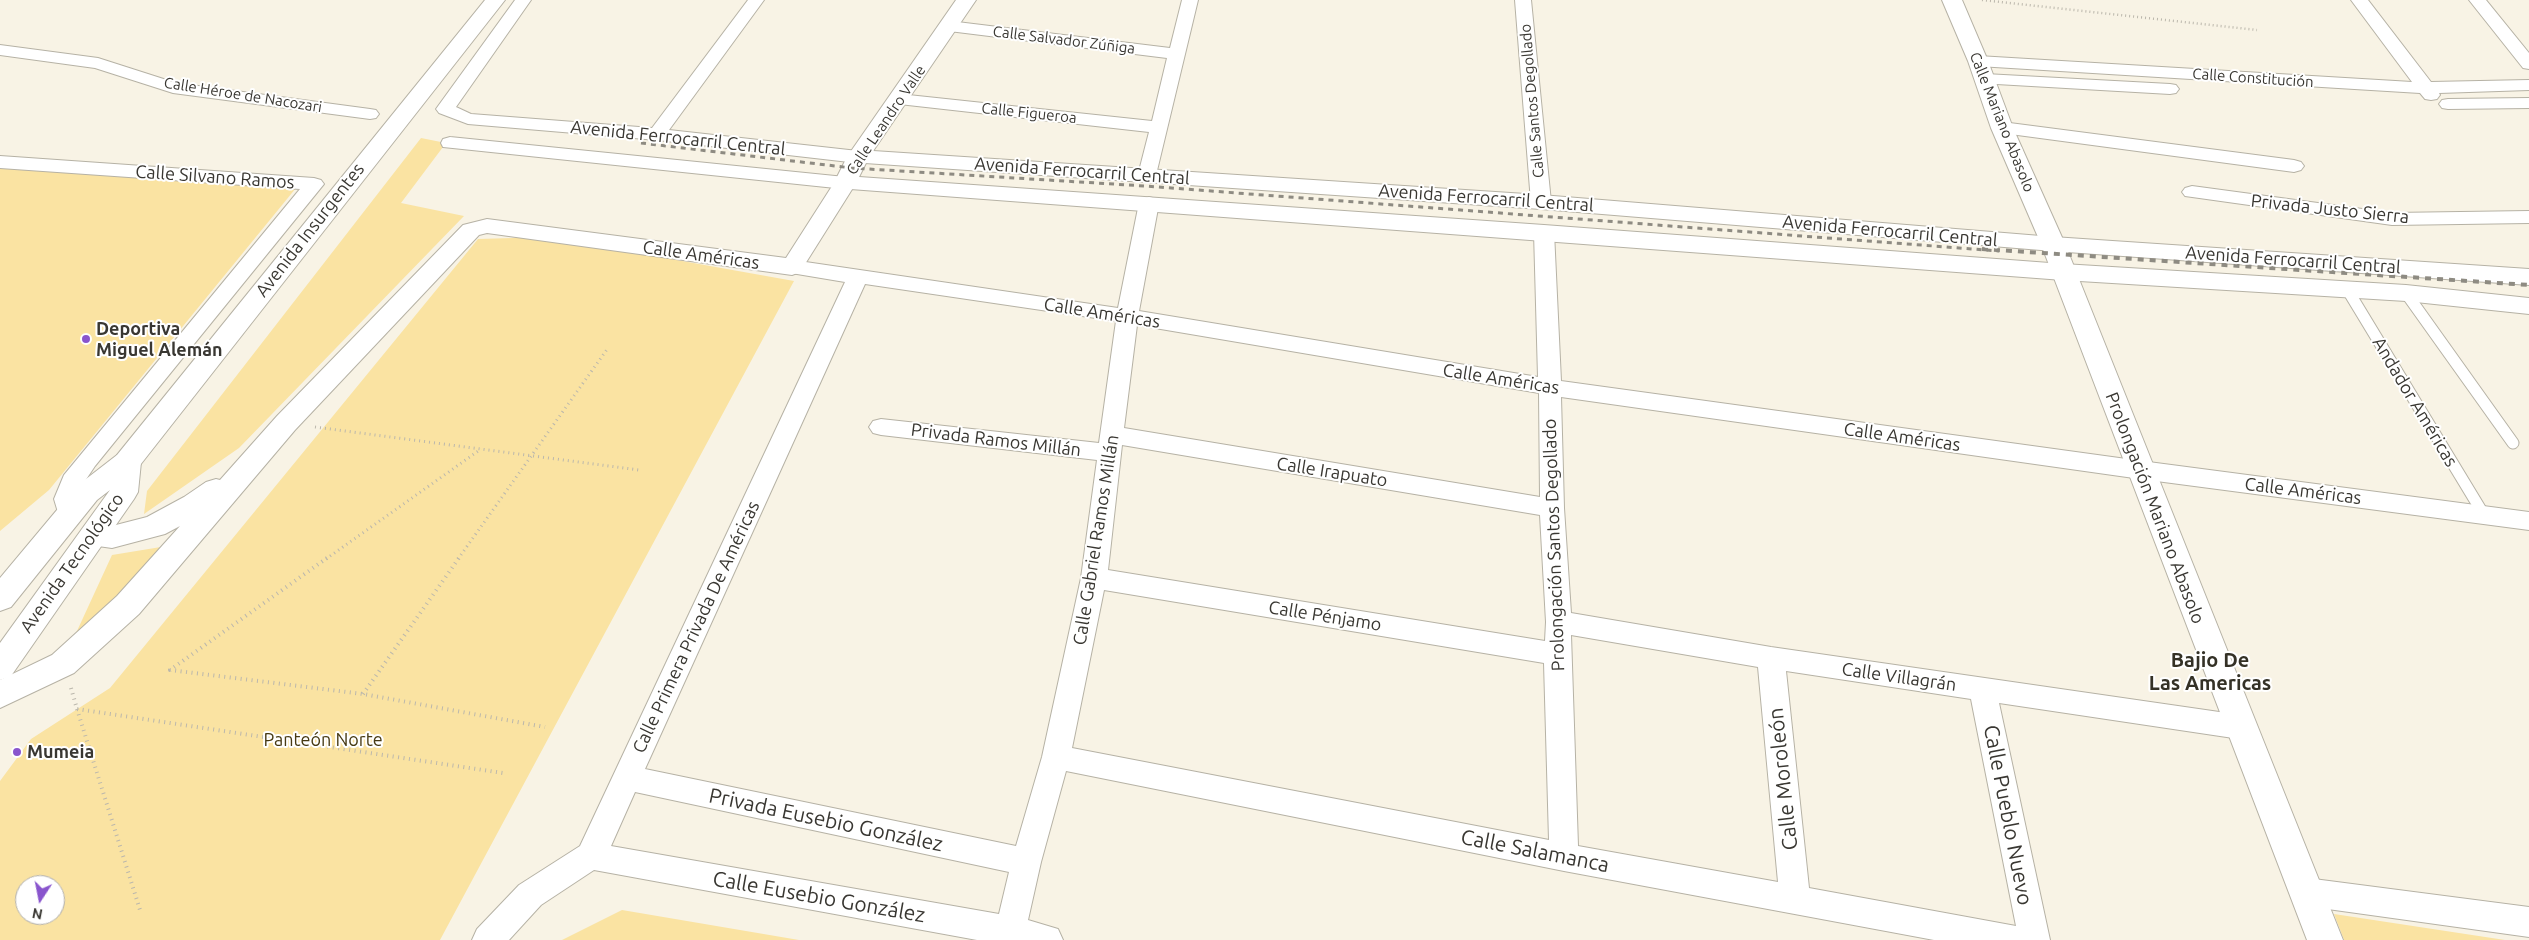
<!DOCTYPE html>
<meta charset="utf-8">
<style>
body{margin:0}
#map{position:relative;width:2529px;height:940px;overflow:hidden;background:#f8f3e5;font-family:Ubuntu,sans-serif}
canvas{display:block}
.north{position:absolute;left:15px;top:875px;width:50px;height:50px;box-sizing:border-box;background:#fff;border:1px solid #b0afad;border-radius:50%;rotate:191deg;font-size:14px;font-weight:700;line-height:20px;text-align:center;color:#393732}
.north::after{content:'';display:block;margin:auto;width:18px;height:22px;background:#8955cd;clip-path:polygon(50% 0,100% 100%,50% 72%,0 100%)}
</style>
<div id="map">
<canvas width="2529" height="940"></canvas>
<div class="north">N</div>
</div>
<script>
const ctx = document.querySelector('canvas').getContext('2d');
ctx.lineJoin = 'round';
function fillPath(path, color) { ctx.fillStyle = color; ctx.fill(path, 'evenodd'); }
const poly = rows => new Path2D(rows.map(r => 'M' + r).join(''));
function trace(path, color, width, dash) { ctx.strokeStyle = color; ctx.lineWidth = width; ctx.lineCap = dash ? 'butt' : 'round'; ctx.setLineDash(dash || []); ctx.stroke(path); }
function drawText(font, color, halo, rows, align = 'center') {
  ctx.font = font + ' Ubuntu,sans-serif'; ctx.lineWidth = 4; ctx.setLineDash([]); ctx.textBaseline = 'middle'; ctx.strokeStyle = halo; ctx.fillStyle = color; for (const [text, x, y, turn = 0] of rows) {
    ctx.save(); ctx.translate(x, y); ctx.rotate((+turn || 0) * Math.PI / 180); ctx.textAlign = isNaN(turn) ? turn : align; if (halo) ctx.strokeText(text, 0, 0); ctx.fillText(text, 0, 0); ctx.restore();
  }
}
fillPath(poly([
 [421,138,446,143,401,203,464,216,239,448,144,514,147,491],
 [0,168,296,188,49,490,0,531],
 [548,237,794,281,440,940,0,940,0,781,31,739,110,688,478,239],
 [25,885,55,885,55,915,25,915],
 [173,545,65,657,112,555],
 [622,910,799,940,562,940],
 [2334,914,2505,940,2344,940]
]), '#fae3a2');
const service = poly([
 [2347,289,2484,515],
 [2406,293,2513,443]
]);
const minor = poly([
 [515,0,531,0,456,107,471,114,652,128,748,0,764,0,669,130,858,151,865,153,867,157,865,161,858,163,657,140,468,124,439,113,436,109,515,0],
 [1182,0,1198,0,1155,179,1141,179,1138,175,1149,132,899,104,893,103,890,99,893,95,899,94,1152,121,1167,58,949,31,943,30,941,26,943,22,949,21,1170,48,1182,0],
 [1515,0,1531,0,1551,202,1548,206,1541,208,1534,206,1531,202,1515,0],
 [2351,0,2368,0,2431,82,2529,80,2529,90,2439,93,2440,95,2437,99,2431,100,2425,99,2420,93,1978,66,1972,65,1969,61,1972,57,1978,56,2412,82,2351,0],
 [2469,0,2486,0,2529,53,2529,69,2523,68,2469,0],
 [0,45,98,58,176,83,370,109,376,110,379,114,376,118,370,119,173,93,95,68,0,55,0,45],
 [1985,74,2170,84,2176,85,2179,89,2176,93,2170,94,1979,83,1976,79,1979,75,1985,74],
 [2529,98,2529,108,2448,109,2442,108,2439,104,2442,100,2448,99,2529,98],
 [2002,122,2294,160,2301,162,2304,166,2301,170,2294,172,1995,132,1993,128,1995,124,2002,122],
 [450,137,845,177,852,179,855,183,852,187,845,189,443,147,441,143,443,139,450,137],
 [0,156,314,178,321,180,324,184,95,466,83,484,78,499,81,512,78,519,69,521,60,519,54,499,64,475,300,189,0,168,0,156],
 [2192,186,2392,213,2529,211,2529,223,2392,225,2185,196,2182,192,2185,188,2192,186],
 [1149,197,1156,199,1159,203,1139,311,1538,377,1534,232,1537,228,1544,226,1551,228,1554,232,1561,381,2141,461,2529,512,2529,530,2141,479,1561,397,1564,508,1571,613,1771,647,2240,715,2250,718,2254,727,2250,736,2240,739,1999,703,2050,940,1934,940,1564,871,1066,771,1041,862,1028,920,1058,929,1063,940,977,940,594,870,541,905,509,940,472,940,477,929,519,885,580,846,845,282,785,272,782,267,785,262,792,260,1118,308,1139,203,1142,199,1149,197],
 [865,284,1116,321,1099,443,881,419,873,421,869,427,873,433,881,435,1097,460,1081,578,1042,757,1016,846,645,769,865,284],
 [1137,325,1539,393,1540,497,1124,428,1137,325],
 [1122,445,1540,515,1546,622,1545,641,1108,570,1122,445],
 [1104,590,1544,663,1549,840,1072,748,1104,590],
 [1571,635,1758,667,1778,882,1578,846,1571,635],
 [1786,671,1971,699,2016,926,1809,888,1786,671],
 [635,792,1009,872,999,914,611,846,635,792],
 [2306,878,2529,907,2529,937,2306,906,2295,902,2291,892,2295,882,2306,878]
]);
const tertiary = poly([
 [956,0,976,0,869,157,856,183,800,272,792,275,487,233,479,235,295,430,139,614,74,673,0,708,0,680,52,655,117,596,180,526,165,534,112,548,84,544,80,536,84,528,94,525,112,526,147,517,184,497,206,482,216,479,220,480,277,416,463,225,487,219,786,258,834,183,847,157,956,0]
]);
const secondary = poly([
 [485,0,505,0,137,469,127,472,117,469,113,462,117,455,485,0],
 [858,150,1541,195,2053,237,2529,269,2529,285,2053,251,1541,209,850,162,847,157,850,152,858,150],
 [845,176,1544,225,2063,264,2406,285,2529,298,2529,314,2406,301,2063,280,837,188,834,183,837,178,845,176]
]);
const primary = poly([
 [1942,0,1962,0,1988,61,2013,128,2065,244,2343,940,2307,940,2041,244,1991,128,1968,61,1942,0],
 [127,452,137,455,141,462,138,492,134,499,11,676,0,680,0,643,110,490,97,500,11,607,0,611,0,578,77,486,117,455,127,452]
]);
trace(service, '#b6b2a5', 13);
trace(minor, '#b6b2a5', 2);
trace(tertiary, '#b6b2a5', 2);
trace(secondary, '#b6b2a5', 2);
trace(primary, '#b6b2a5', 2);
trace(poly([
 [1982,0,2257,30]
]), '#bbb7ac', 2.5, [1, 3]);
trace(poly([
 [315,427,639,470],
 [326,559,481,449],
 [458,559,608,348]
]), '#bbb7ac', 3, [1, 4]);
trace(poly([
 [327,558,170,670,363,694,545,727],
 [71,688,77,709,503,773],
 [363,694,459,558],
 [77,709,140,910]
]), '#bbb7ac', 4, [1, 4.5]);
trace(service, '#fff', 11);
fillPath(minor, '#fff');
fillPath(tertiary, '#fff');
fillPath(secondary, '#fff');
fillPath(primary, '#fff');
trace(poly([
 [641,143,852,168,1145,186,1999,251]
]), '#8e8b82', 3, [5, 5]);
trace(poly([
 [1982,249,2529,285]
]), '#8e8b82', 4, [6, 6]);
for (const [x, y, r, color] of [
 [86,339,5,"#8955cd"],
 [17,752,5,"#8955cd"]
]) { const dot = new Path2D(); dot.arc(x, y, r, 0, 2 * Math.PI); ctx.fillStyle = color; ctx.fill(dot); trace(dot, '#fff', 2); }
drawText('15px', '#393732', '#fff', [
 ["Calle Salvador Zúñiga",1064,40,7],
 ["Calle Constitución",2253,78,4],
 ["Calle Héroe de Nacozari",243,95,9],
 ["Calle Santos Degollado",1532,101,-95],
 ["Calle Figueroa",1029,113,6],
 ["Calle Leandro Valle",886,120,-56],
 ["Calle Mariano Abasolo",2002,122,68]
]);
drawText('18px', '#393732', '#fff', [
 ["Avenida Ferrocarril Central",678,138,6],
 ["Avenida Ferrocarril Central",1082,171,4],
 ["Calle Silvano Ramos",215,177,4],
 ["Avenida Ferrocarril Central",1486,198,4],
 ["Privada Justo Sierra",2330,209,6],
 ["Avenida Insurgentes",310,230,-52],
 ["Avenida Ferrocarril Central",1890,231,5],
 ["Calle Américas",701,255,8],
 ["Avenida Ferrocarril Central",2293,260,4],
 ["Calle Américas",1102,313,9],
 ["Calle Américas",1501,379,9],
 ["Andador Américas",2415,402,59],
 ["Calle Américas",1902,437,8],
 ["Privada Ramos Millán",996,440,7],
 ["Calle Irapuato",1332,472,9],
 ["Calle Américas",2303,491,7],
 ["Prolongación Mariano Abasolo",2155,508,69],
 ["Calle Gabriel Ramos Millán",1096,540,-81],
 ["Prolongación Santos Degollado",1554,545,-92],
 ["Avenida Tecnológico",72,563,-55],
 ["Calle Pénjamo",1325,616,9],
 ["Calle Primera Privada De Américas",696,627,-65],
 ["Calle Villagrán",1899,677,8]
]);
drawText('bold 18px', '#393732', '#fff', [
 ["Deportiva",96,329],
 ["Miguel Alemán",96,350],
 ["Mumeia",27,752]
], 'left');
drawText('18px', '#473a13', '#fff', [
 ["Panteón Norte",323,740]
]);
drawText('bold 20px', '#343126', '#fff', [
 ["Bajio De",2210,660],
 ["Las Americas",2210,683]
]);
drawText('21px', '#393732', '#fff', [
 ["Calle Moroleón",1783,779,-96],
 ["Calle Pueblo Nuevo",2008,815,79],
 ["Privada Eusebio González",826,820,12],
 ["Calle Salamanca",1535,851,11],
 ["Calle Eusebio González",819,897,10]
]);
</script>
